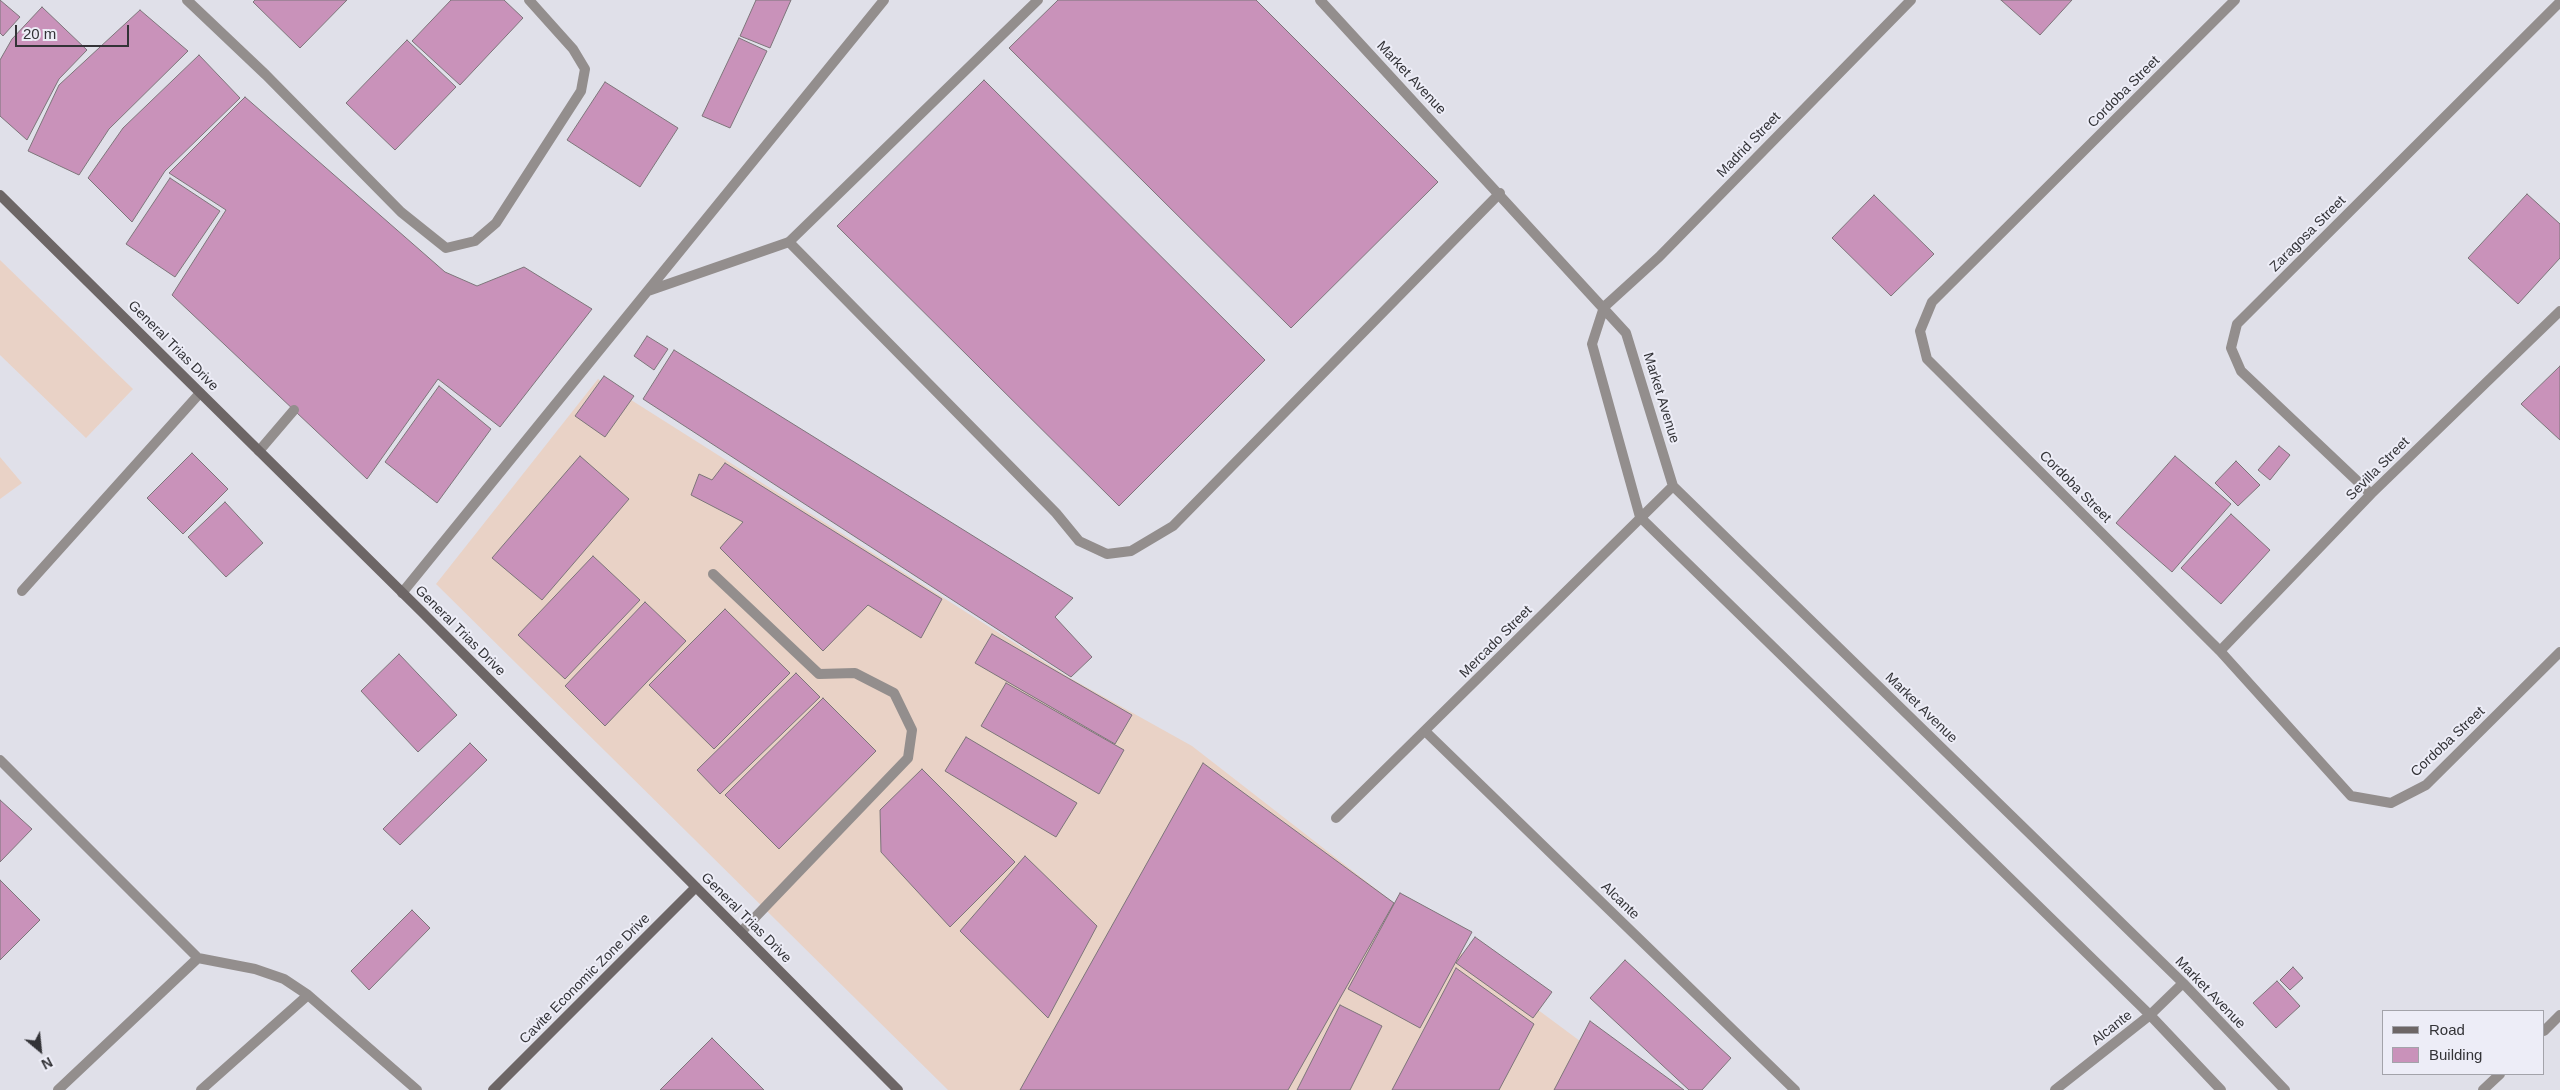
<!DOCTYPE html>
<style>
body{margin:0}
#map{position:relative;width:2560px;height:1090px;overflow:hidden;background:#e0e0e9;font-family:Arial,sans-serif}
canvas{display:block}
.legend{position:absolute;left:2382px;top:1010px;width:162px;height:65px;box-sizing:border-box;background:#ededf7;border:1px solid #a3a3aa;margin:0;padding:6px 9px;list-style:none;font-size:15px;color:#333337}
.legend li{display:flex;align-items:center;gap:10px;height:25px}
.legend b{width:25px;border:1px solid #a3a3aa}
.north{position:absolute;left:15px;top:1025px;width:50px;height:50px;-webkit-text-stroke:4px #ededf7;paint-order:stroke;rotate:152deg;font-size:14px;font-weight:700;line-height:20px;text-align:center;color:#333337}
.north::after{content:'';display:block;margin:auto;width:18px;height:22px;background:#333337;clip-path:polygon(50% 0,100% 100%,50% 72%,0 100%)}
.scale{position:absolute;left:15px;top:25px;width:114px;height:22px;box-sizing:border-box;border:2px solid #333337;border-top:0;padding-left:6px;font-size:15px;line-height:18px;white-space:nowrap;color:#333337;-webkit-text-stroke:4px #ededf7;paint-order:stroke}
</style>
<div id="map">
<canvas width="2560" height="1090"></canvas>
<ul class="legend">
<li><b style="height:6px;background:#6d6666"></b>Road</li>
<li><b style="height:14px;background:#c992ba"></b>Building</li>
</ul>
<div class="north">N</div>
<div class="scale">20 m</div>
</div>
<script>
const ctx = document.querySelector('canvas').getContext('2d');
ctx.lineJoin = 'round';
function fillPath(path, color) { ctx.fillStyle = color; ctx.fill(path, 'evenodd'); }
const poly = rows => new Path2D(rows.map(r => 'M' + r).join(''));
function trace(path, color, width, dash) { ctx.strokeStyle = color; ctx.lineWidth = width; ctx.lineCap = dash ? 'butt' : 'round'; ctx.setLineDash(dash || []); ctx.stroke(path); }
function drawText(font, color, halo, rows, align = 'center') {
  ctx.font = font + ' Arial,sans-serif'; ctx.lineWidth = 4; ctx.setLineDash([]); ctx.textBaseline = 'middle'; ctx.strokeStyle = halo; ctx.fillStyle = color; for (const [text, x, y, turn = 0] of rows) {
    ctx.save(); ctx.translate(x, y); ctx.rotate((+turn || 0) * Math.PI / 180); ctx.textAlign = isNaN(turn) ? turn : align; if (halo) ctx.strokeText(text, 0, 0); ctx.fillText(text, 0, 0); ctx.restore();
  }
}
fillPath(poly([
 [0,260,133,389,86,438,0,355],
 [598,379,1070,678,1192,746,1394,903,1646,1090,948,1090,436,584],
 [0,457,22,483,0,499]
]), '#e9d2c6');
const building = poly([
 [0,0,20,17,3,36,0,33,0,0],
 [255,0,347,0,300,48,253,2,255,0],
 [451,0,504,0,523,18,460,85,412,41,451,0],
 [756,0,791,0,770,48,740,36,756,0],
 [1058,0,1256,0,1438,182,1291,328,1009,48,1058,0],
 [2001,0,2072,0,2040,35,2001,0],
 [42,7,87,50,59,79,27,140,0,116,0,60,12,39,42,7],
 [140,10,188,51,109,129,79,175,28,151,59,85,140,10],
 [739,38,767,51,730,128,702,116,739,38],
 [407,40,456,87,395,150,346,103,407,40],
 [199,55,240,98,165,171,132,222,88,178,123,128,199,55],
 [984,80,1265,360,1119,506,837,226,984,80],
 [605,82,678,128,640,187,567,140,605,82],
 [245,97,445,272,477,286,524,267,592,309,500,427,438,379,367,479,172,295,226,210,169,173,245,97],
 [170,178,220,211,175,277,126,244,170,178],
 [2527,194,2560,224,2560,258,2518,304,2468,258,2527,194],
 [1874,195,1934,254,1891,296,1832,238,1874,195],
 [647,336,668,349,654,370,634,356,647,336],
 [674,350,1073,598,1055,617,1092,657,1071,677,643,399,674,350],
 [2560,366,2560,440,2521,404,2560,366],
 [604,376,634,396,605,437,575,416,604,376],
 [439,386,491,429,437,503,385,462,439,386],
 [2279,446,2290,455,2270,480,2258,470,2279,446],
 [192,453,228,489,183,534,147,498,192,453],
 [580,456,629,499,542,600,492,558,580,456],
 [2175,456,2231,504,2172,572,2116,523,2175,456],
 [2236,461,2260,485,2238,506,2215,483,2236,461],
 [725,463,942,599,921,638,868,605,823,651,720,548,743,522,691,495,699,474,712,480,725,463],
 [225,502,263,543,226,577,188,537,225,502],
 [2231,514,2270,550,2221,604,2181,568,2231,514],
 [593,556,640,600,565,679,518,635,593,556],
 [645,602,686,641,605,726,565,686,645,602],
 [725,609,790,673,714,749,649,685,725,609],
 [992,634,1132,715,1115,744,975,663,992,634],
 [399,654,457,715,418,752,361,691,399,654],
 [796,673,820,697,720,794,697,770,796,673],
 [1006,683,1124,750,1099,794,981,726,1006,683],
 [823,698,876,751,779,849,725,795,823,698],
 [966,737,1077,803,1056,837,945,771,966,737],
 [470,743,487,760,400,845,383,829,470,743],
 [1203,763,1394,903,1288,1090,1020,1090,1203,763],
 [922,769,1015,862,950,927,881,852,880,810,922,769],
 [0,800,32,829,0,862,0,800],
 [1025,856,1097,926,1048,1018,960,931,1025,856],
 [0,880,40,920,0,960,0,880],
 [1400,893,1472,932,1420,1028,1348,989,1400,893],
 [412,910,430,928,369,990,351,971,412,910],
 [1475,937,1552,992,1533,1018,1456,963,1475,937],
 [1625,960,1731,1058,1702,1090,1689,1090,1590,998,1625,960],
 [2293,967,2303,978,2290,990,2280,980,2293,967],
 [1456,968,1534,1024,1499,1090,1392,1090,1456,968],
 [2277,981,2300,1006,2276,1028,2253,1003,2277,981],
 [1340,1005,1382,1026,1350,1090,1297,1090,1340,1005],
 [1590,1021,1684,1090,1554,1090,1590,1021],
 [712,1038,764,1090,660,1090,712,1038]
]);
fillPath(building, '#c992ba');
trace(building, '#7d757a', 1);
trace(poly([
 [789,242,1056,513,1079,541,1107,554,1131,551,1173,526,1500,193],
 [259,451,294,410],
 [713,574,819,674,855,673,894,693,912,730,908,758,741,932],
 [22,591,200,393],
 [0,760,198,958,58,1090],
 [198,958,255,969,284,979,308,995,417,1090],
 [201,1090,308,995]
]), '#938e8d', 10);
trace(poly([
 [187,0,266,75,401,212,446,248,475,241,496,223,581,91,585,69,573,49,529,0],
 [1320,0,1626,333,1673,486,2183,983,2285,1090],
 [2235,0,1932,302,1920,331,1927,359,2220,651,2351,796,2391,803,2426,785,2560,652],
 [648,291,789,242,1038,0],
 [1604,307,1592,344,1640,517,2150,1015,2221,1090],
 [1604,307,1659,257,1911,0],
 [2371,494,2241,371,2231,348,2237,324,2560,2],
 [402,593,884,0],
 [2220,651,2371,494,2560,311],
 [1426,732,1795,1090],
 [1336,818,1673,486],
 [2544,1031,2560,1015],
 [2055,1090,2150,1015,2183,983],
 [2483,1090,2500,1074]
]), '#938e8d', 10);
trace(poly([
 [0,195,422,612,898,1090],
 [493,1090,696,887]
]), '#6d6666', 10);
drawText('14px', '#333337', '#ededf7', [
 ["Market Avenue",1411,78,47],
 ["Cordoba Street",2124,92,-45],
 ["Madrid Street",1749,145,-46],
 ["Zaragosa Street",2308,234,-45],
 ["General Trias Drive",173,346,45],
 ["Market Avenue",1661,398,73],
 ["Sevilla Street",2378,469,-45],
 ["Cordoba Street",2075,487,45],
 ["General Trias Drive",460,631,45],
 ["Mercado Street",1496,642,-45],
 ["Market Avenue",1921,708,44],
 ["Cordoba Street",2448,742,-43],
 ["Alcante",1620,901,44],
 ["General Trias Drive",746,918,45],
 ["Cavite Economic Zone Drive",585,979,-45],
 ["Market Avenue",2210,993,46],
 ["Alcante",2112,1028,-38]
]);
</script>
